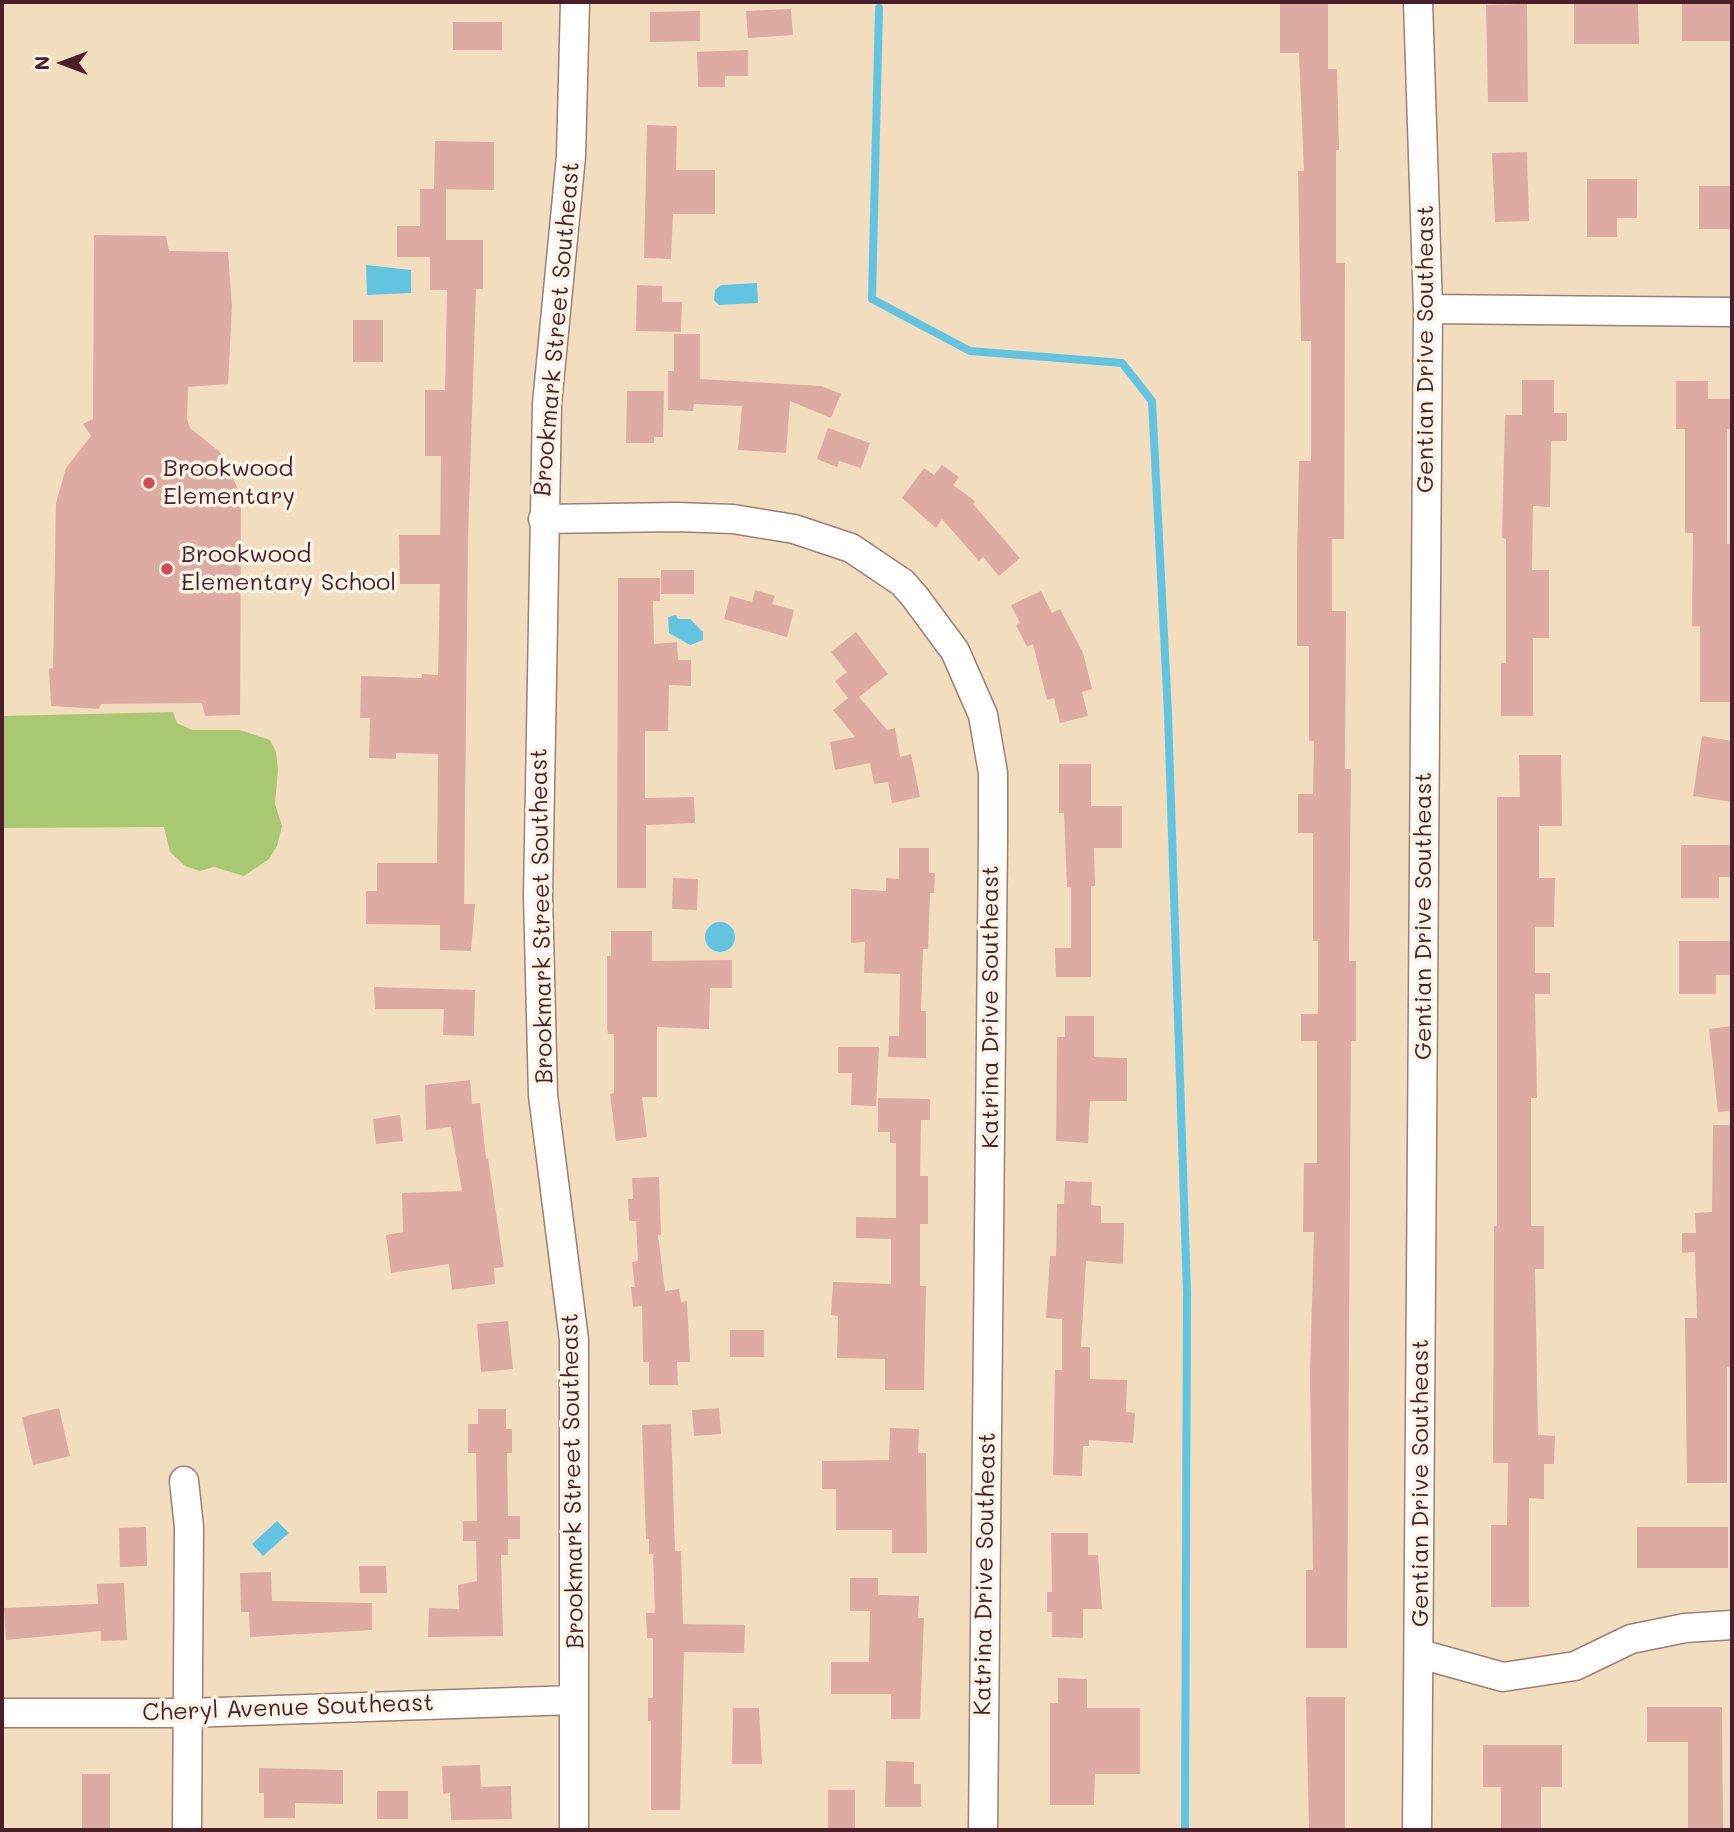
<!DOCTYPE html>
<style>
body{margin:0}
#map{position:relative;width:1734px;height:1832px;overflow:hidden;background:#f2debf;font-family:Mali,sans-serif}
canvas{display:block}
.frame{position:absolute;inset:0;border:4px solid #4a1f2b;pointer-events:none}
.north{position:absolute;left:28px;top:28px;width:70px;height:70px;-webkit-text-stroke:5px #fcf5e5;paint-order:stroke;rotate:270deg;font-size:19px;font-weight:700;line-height:28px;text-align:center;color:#4a1f2b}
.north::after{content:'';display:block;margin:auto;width:24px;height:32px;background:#4a1f2b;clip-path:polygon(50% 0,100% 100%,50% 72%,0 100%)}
</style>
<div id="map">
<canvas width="1734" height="1832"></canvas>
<div class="frame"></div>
<div class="north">N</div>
</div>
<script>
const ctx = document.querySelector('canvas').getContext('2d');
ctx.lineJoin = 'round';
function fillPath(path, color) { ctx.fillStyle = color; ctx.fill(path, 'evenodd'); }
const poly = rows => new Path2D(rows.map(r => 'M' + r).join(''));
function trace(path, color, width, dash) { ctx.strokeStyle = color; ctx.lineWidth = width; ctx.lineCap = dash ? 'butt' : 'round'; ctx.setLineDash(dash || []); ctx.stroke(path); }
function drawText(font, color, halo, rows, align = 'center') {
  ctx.font = font + ' Mali,sans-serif'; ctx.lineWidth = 7; ctx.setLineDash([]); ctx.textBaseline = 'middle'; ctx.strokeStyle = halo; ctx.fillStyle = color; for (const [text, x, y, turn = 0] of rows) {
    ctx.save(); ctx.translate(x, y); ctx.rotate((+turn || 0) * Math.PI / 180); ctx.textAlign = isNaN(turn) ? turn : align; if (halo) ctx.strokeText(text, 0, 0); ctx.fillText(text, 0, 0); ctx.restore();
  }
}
fillPath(poly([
 [173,712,177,723,192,730,240,730,270,740,276,752,278,770,275,804,282,826,277,846,269,859,244,876,214,867,200,871,185,866,170,852,164,827,2,828,2,716]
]), '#a8c972');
fillPath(poly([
 [366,265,411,270,411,293,367,295],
 [757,283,758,303,719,305,714,300,715,290,721,285],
 [676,615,678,619,690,619,703,632,703,640,690,645,669,633,668,617],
 '705 937a15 15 0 1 1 30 0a15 15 0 1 1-30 0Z',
 [277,1521,289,1533,263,1556,252,1544]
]), '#63c4e1');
trace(poly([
 [879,8,872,299,970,351,1122,363,1152,401,1168,713,1187,1292,1185,1830]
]), '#63c4e1', 8);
fillPath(poly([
 [1280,2,1328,2,1328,69,1337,69,1339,150,1336,150,1336,263,1345,263,1344,539,1332,539,1332,611,1346,611,1345,769,1351,769,1349,961,1356,961,1356,1041,1351,1041,1347,1648,1306,1648,1306,1570,1313,1570,1310,1373,1314,1232,1303,1232,1304,1163,1317,1163,1317,1041,1301,1041,1301,1014,1318,1014,1318,941,1313,941,1313,833,1298,833,1298,794,1313,794,1314,741,1309,741,1309,646,1297,646,1297,557,1299,461,1311,461,1311,341,1301,341,1298,171,1304,171,1299,53,1280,53],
 [1574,2,1638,2,1639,44,1574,44],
 [1682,2,1732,2,1732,41,1682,41],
 [1527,4,1528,102,1488,102,1486,5],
 [791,9,793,35,748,38,746,11],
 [700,11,700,41,650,42,650,12],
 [453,22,502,22,502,50,453,50],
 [748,50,748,76,725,76,725,87,698,87,697,52],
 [647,125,677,126,676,170,715,170,715,214,673,214,671,259,644,258],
 [435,141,494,142,494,190,434,189],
 [1527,152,1529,221,1495,222,1492,153],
 [1587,179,1637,179,1637,218,1617,218,1617,237,1587,237],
 [1699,186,1732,186,1732,229,1699,229],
 [420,189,446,189,446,240,483,240,483,289,476,289,468,536,464,904,475,904,471,951,440,950,440,925,366,924,366,891,377,891,377,863,437,863,438,754,396,753,396,759,369,758,370,718,360,718,361,676,422,678,422,674,438,675,440,584,400,584,399,535,440,535,441,456,425,456,425,390,445,390,447,290,430,290,430,257,397,257,397,226,420,226],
 [94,235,166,236,169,251,228,252,232,306,228,384,188,387,187,418,190,428,220,452,241,495,240,715,205,716,202,703,101,704,99,709,51,706,49,669,53,668,56,503,66,468,91,436,83,424,93,419],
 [637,285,662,286,662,302,682,302,681,332,636,331],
 [353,320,383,320,383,362,353,362],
 [674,334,700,334,700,379,821,386,841,394,831,418,790,401,786,453,738,450,742,406,694,404,693,411,668,410,668,371,674,371],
 [1522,380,1554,380,1554,413,1567,413,1567,441,1551,441,1550,507,1533,506,1532,570,1549,570,1549,638,1533,638,1533,716,1501,716,1501,663,1506,663,1506,539,1502,538,1505,415,1522,415],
 [1676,381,1708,381,1708,399,1731,399,1731,429,1727,429,1727,544,1732,544,1732,702,1700,702,1700,626,1692,626,1693,533,1685,533,1685,429,1676,429],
 [627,391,664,391,663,437,654,437,654,443,626,443],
 [828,428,870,443,861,468,839,461,837,467,817,459],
 [942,465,959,477,953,485,975,501,973,504,1020,558,999,576,983,557,979,561,942,519,936,528,902,498,924,468,934,475],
 [661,570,694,570,694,594,661,594],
 [618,578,660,578,660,601,653,601,654,644,677,642,678,660,691,660,691,686,669,685,668,731,645,731,645,798,694,797,695,823,646,825,646,888,617,888],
 [755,590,775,596,772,604,794,610,787,637,724,619,730,596,752,602],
 [1041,591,1052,613,1060,609,1083,653,1092,689,1082,692,1088,716,1060,723,1054,698,1047,700,1033,644,1027,647,1016,625,1020,623,1011,605],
 [856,632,888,674,859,697,887,730,895,728,900,757,911,754,920,797,892,803,888,782,874,784,870,763,835,770,830,742,855,737,833,710,848,698,835,681,847,672,831,652],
 [1702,736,1732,741,1732,802,1693,796],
 [1519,755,1561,755,1562,826,1539,826,1539,878,1555,878,1554,927,1535,927,1535,973,1550,973,1550,994,1535,994,1537,1098,1531,1098,1531,1226,1544,1226,1544,1269,1535,1269,1538,1435,1555,1436,1554,1464,1544,1464,1544,1499,1529,1498,1529,1607,1491,1607,1491,1525,1507,1525,1508,1463,1493,1463,1494,1226,1497,1226,1497,797,1520,797],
 [1059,764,1091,764,1091,806,1122,806,1122,848,1094,848,1095,886,1091,886,1091,977,1056,977,1055,948,1071,948,1071,887,1067,887,1064,813,1059,813],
 [1681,845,1732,845,1732,877,1719,877,1719,898,1681,898],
 [899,848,929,848,929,873,935,873,934,893,930,893,928,949,923,949,921,1011,926,1011,926,1058,888,1057,889,1036,899,1036,900,974,864,973,865,942,851,943,851,889,886,891,886,878,899,879],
 [673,878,698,879,697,910,672,909],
 [611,931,652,931,652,961,732,960,732,988,710,988,709,1029,657,1027,657,1097,642,1097,647,1137,616,1141,610,1094,614,1093,614,1034,608,1034,607,1028,607,956,611,956],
 [1679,941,1732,941,1732,975,1716,975,1716,994,1679,994],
 [374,987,475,990,474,1036,443,1035,444,1009,375,1009],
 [1065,1016,1094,1016,1094,1057,1127,1058,1127,1101,1090,1101,1088,1143,1056,1141,1057,1037,1065,1037],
 [1732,1026,1732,1111,1718,1112,1709,1029],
 [838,1047,879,1047,876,1106,851,1105,852,1073,838,1073],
 [470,1080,472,1104,480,1103,486,1159,488,1158,504,1267,494,1268,495,1284,452,1290,449,1264,391,1273,386,1235,403,1232,402,1193,462,1191,451,1127,426,1130,425,1085],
 [878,1098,930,1099,930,1120,921,1120,920,1176,928,1176,928,1224,920,1224,920,1286,926,1286,924,1390,885,1390,885,1359,837,1358,838,1316,831,1315,833,1282,891,1284,891,1239,856,1238,856,1217,896,1218,896,1143,890,1143,890,1132,878,1132],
 [400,1115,403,1141,376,1144,373,1119],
 [1713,1125,1732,1125,1732,1306,1730,1367,1727,1367,1727,1483,1687,1483,1685,1318,1697,1318,1695,1252,1682,1253,1682,1233,1696,1233,1695,1213,1712,1212],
 [659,1177,661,1235,658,1235,665,1291,679,1289,681,1302,687,1301,690,1362,677,1362,678,1385,649,1385,649,1362,643,1362,642,1306,633,1307,631,1287,635,1287,632,1262,638,1261,636,1221,629,1221,628,1199,633,1199,632,1178],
 [1065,1181,1092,1182,1091,1205,1101,1206,1101,1223,1124,1223,1123,1264,1086,1261,1081,1347,1090,1347,1090,1379,1127,1380,1126,1412,1135,1413,1133,1443,1089,1440,1089,1446,1083,1446,1082,1476,1053,1475,1055,1370,1062,1370,1062,1319,1046,1318,1050,1256,1056,1256,1057,1204,1064,1204],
 [508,1321,513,1369,481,1372,477,1324],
 [730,1330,764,1330,764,1357,730,1357],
 [59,1408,70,1456,33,1465,22,1417],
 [719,1408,721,1434,694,1436,692,1410],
 [478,1409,506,1409,506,1429,512,1429,512,1453,507,1453,508,1516,520,1516,520,1539,508,1539,508,1555,501,1555,503,1636,428,1637,429,1608,459,1609,458,1585,477,1581,476,1541,463,1541,463,1521,477,1521,476,1453,468,1453,468,1424,478,1424],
 [671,1424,675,1551,681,1551,683,1624,745,1625,744,1653,684,1652,680,1810,651,1810,651,1721,648,1721,648,1698,653,1698,653,1638,647,1638,646,1613,655,1613,653,1554,649,1554,649,1539,646,1539,642,1425],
 [890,1428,919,1429,918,1453,926,1453,927,1553,892,1553,892,1530,836,1530,836,1489,822,1489,822,1461,889,1460],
 [146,1527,147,1566,120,1567,119,1528],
 [1637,1527,1728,1527,1728,1568,1637,1568],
 [1051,1533,1088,1533,1088,1555,1098,1555,1102,1609,1083,1609,1083,1638,1052,1637,1052,1612,1047,1612,1047,1592,1052,1592],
 [359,1566,386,1566,387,1593,360,1593],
 [271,1572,272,1601,372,1603,372,1630,250,1637,249,1612,241,1612,240,1573],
 [850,1578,878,1578,878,1595,919,1596,918,1618,924,1618,920,1719,891,1719,891,1694,831,1694,831,1662,869,1662,870,1611,850,1611],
 [124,1583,127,1640,101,1641,101,1631,6,1640,4,1608,98,1604,97,1584],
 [1058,1678,1087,1679,1087,1708,1140,1708,1140,1774,1095,1774,1094,1805,1050,1805,1050,1703,1058,1703],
 [1306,1697,1345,1697,1345,1830,1309,1830],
 [1647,1707,1722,1707,1723,1830,1688,1830,1688,1742,1647,1742],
 [733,1708,759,1708,762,1764,732,1764],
 [1483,1745,1562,1745,1562,1787,1541,1787,1541,1830,1501,1830,1501,1787,1483,1787],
 [886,1761,914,1762,914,1784,921,1784,921,1807,885,1807],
 [480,1765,481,1787,511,1786,512,1819,451,1820,450,1793,443,1794,442,1766],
 [259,1768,343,1770,343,1804,295,1803,295,1818,264,1818,264,1793,259,1793],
 [82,1774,110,1774,110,1828,82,1828],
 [828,1790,855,1790,855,1830,828,1830],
 [377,1791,408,1791,408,1819,377,1819]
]), '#deaba2');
const street = poly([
 [1428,309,1732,312],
 [543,519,677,517,733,519,794,529,851,548,903,583,915,597,955,651,983,715,993,773,993,836,983,1830],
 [184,1481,189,1527,187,1830],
 [1420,1654,1503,1677,1575,1666,1631,1639,1685,1628,1732,1625],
 [2,1713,188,1713,574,1700],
 [574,1830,574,1340,543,1095,538,896,547,404,571,156,575,2],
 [1417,1830,1428,309,1418,2]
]);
trace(street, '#9e7e75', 31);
trace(street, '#fff', 28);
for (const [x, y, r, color] of [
 [149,483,7,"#d1495b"],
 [167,569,7,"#d1495b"]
]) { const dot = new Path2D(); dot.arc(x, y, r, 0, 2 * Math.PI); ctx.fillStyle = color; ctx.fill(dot); trace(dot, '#fcf5e5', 2.5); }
drawText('24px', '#4a1f2b', '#fcf5e5', [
 ["Brookmark Street Southeast",557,329,-85],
 ["Gentian Drive Southeast",1426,349,-90],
 ["Brookmark Street Southeast",542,916,-91],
 ["Gentian Drive Southeast",1424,916,-90],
 ["Katrina Drive Southeast",991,1007,-90],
 ["Brookmark Street Southeast",573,1481,-91],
 ["Gentian Drive Southeast",1421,1483,-90],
 ["Katrina Drive Southeast",985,1574,-89],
 ["Cheryl Avenue Southeast",288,1708,-2]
]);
drawText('24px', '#4a1f2b', '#fcf5e5', [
 ["Brookwood",163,469],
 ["Elementary",163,497],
 ["Brookwood",181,555],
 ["Elementary School",181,583]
], 'left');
</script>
